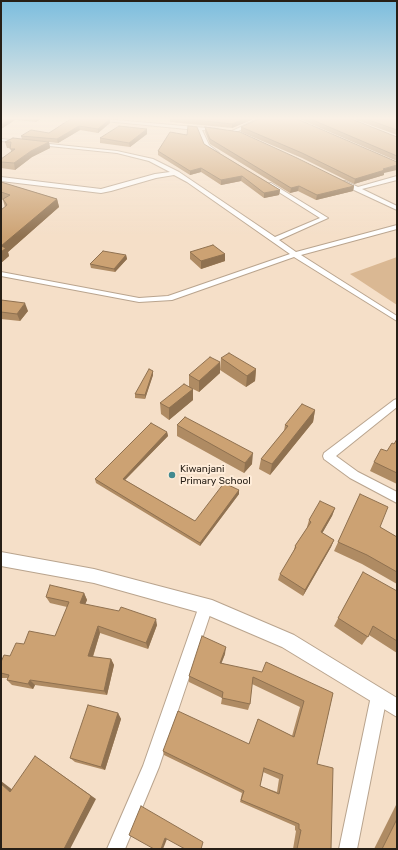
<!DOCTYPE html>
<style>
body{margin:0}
#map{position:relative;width:398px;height:850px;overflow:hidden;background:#f5dfc8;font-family:Rubik,sans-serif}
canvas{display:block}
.frame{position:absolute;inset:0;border:2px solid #271f16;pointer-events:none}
</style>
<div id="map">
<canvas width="398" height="850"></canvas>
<div class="frame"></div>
</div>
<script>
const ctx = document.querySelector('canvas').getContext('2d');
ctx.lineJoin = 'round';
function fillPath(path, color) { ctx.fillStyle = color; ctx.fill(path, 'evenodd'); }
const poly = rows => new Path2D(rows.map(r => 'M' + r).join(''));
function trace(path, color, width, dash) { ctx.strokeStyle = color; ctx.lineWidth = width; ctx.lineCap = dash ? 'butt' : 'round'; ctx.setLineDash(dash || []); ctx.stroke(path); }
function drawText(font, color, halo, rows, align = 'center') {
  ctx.font = font + ' Rubik,sans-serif'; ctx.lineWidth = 4; ctx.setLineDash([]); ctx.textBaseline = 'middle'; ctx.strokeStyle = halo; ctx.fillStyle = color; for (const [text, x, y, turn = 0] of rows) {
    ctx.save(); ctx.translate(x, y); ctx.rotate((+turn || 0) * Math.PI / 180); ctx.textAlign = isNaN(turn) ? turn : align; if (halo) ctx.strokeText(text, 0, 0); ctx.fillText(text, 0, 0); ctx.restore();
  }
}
fillPath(poly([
 [397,257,397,305,350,274]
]), '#dab893');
const minor = poly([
 [74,118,93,118,218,129,220,131,202,130,209,145,219,153,215,154,205,147,197,130,74,118],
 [260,118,266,118,234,133,230,132,260,118],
 [1,139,117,151,153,159,179,172,275,237,320,218,266,184,271,183,328,218,279,240,296,252,397,225,397,229,301,255,397,316,397,321,294,257,172,300,139,302,1,276,1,272,139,298,168,296,290,254,187,182,174,175,156,178,111,191,101,193,1,181,1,177,101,189,155,174,170,172,149,161,117,153,1,141,1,139],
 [397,176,397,180,362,189,397,206,397,210,354,190,340,182,345,181,358,187,397,176],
 [397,399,397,407,336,456,358,472,397,492,397,503,350,478,324,459,323,456,324,453,394,400,397,399],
 [206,599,211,601,213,606,159,767,125,849,107,849,143,766,199,606,201,601,206,599],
 [379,688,384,691,387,696,357,849,339,849,371,696,374,691,379,688]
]);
const tertiary = poly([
 [1,552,94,569,212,600,294,635,397,698,397,717,282,647,205,614,94,583,1,566,1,552]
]);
trace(minor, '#b9a48e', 2);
trace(tertiary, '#b9a48e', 2);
fillPath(minor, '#fff');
fillPath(tertiary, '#fff');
fillPath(poly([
 [1,118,43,118,36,122,15,120,1,129],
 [170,118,256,118,232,128,170,122],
 [297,118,349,118,397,137,397,161],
 [351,118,397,118,397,135],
 [110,119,110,123,98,133,80,130,58,143,49,142,50,148,32,157,15,170,1,168,1,159,11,152,11,148,7,148,5,142,22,139,21,136,49,133],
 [205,127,354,186,353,191,316,200,298,191,290,193,210,144,205,132],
 [241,127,384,173,384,175,354,184,302,158,241,132],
 [147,134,130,147,100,143,100,138],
 [204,144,280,190,279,195,264,198,241,181,221,185,201,172,190,175,158,155,158,151],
 [1,182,57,199,59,207,8,252,9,256,1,263,5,207,3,200,1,199],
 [190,252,225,254,225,261,201,269,190,259],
 [126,255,127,259,115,272,91,268,90,264],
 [1,300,28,311,20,321,1,319],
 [221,358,256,369,255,381,246,387,220,370],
 [153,371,153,375,145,399,135,398,135,394],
 [220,373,199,392,189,387,189,375],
 [193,389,193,400,169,420,161,414,160,403],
 [315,410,313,422,270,475,259,469,261,459,284,431,285,425],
 [177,425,252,464,244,473,177,436],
 [167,432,168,436,125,480,195,521,239,490,239,494,200,546,96,483,95,479],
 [397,439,397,484,370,471,374,462,387,451,394,444],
 [360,494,380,527,397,537,397,584,362,564,334,551],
 [335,508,332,516,322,533,334,540,331,547,303,596,278,580,280,574,293,553,295,546,307,528,307,527,309,520],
 [358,581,397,591,397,653,369,635,362,645,334,626],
 [84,593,87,600,85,604,157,625,148,649,100,633,93,657,111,659,114,665,107,695,35,685,33,689,12,685,7,680,7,678,2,678,1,676,1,662,10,656,24,644,55,636,67,607,50,603,46,597],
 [225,654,221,663,333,693,317,764,331,849,293,849,296,831,295,830,295,826,240,802,242,793,164,755,163,751,249,744,258,719,292,736,300,707,252,684,250,704,248,710,221,704,222,698,189,682,189,676],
 [263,772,279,779,277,792,260,786],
 [118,713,121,719,105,770,75,762,70,758],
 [397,803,397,849,374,849]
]), '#af8b63');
fillPath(poly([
 [11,118,14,118,15,120,1,129,1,125],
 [35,118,43,118,36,122],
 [246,118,256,118,232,128,232,124],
 [110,119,110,123,98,133,98,129],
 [79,126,80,130,58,143,57,139],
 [147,129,147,134,130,147,129,143],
 [49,142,50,148,32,157,15,170,14,163,31,151],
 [397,165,397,170,384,173,384,175,354,184,355,179,383,169],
 [201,168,201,172,190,175,190,171],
 [242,176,241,181,221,185,221,180],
 [299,186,298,191,290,193,291,188],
 [354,186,353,191,316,200,317,195],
 [280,190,279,195,264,198,264,193],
 [57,199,59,207,8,252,9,256,1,263,1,246],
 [225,254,225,261,201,269,201,261],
 [126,255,127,259,115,272,114,269],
 [25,303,28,311,20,321,17,314],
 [220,362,220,373,199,392,199,381],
 [256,369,255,381,246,387,247,376],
 [153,371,153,375,145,399,145,395],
 [193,389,193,400,169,420,169,408],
 [315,410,313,422,270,475,272,464],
 [167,432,168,436,123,482,123,479],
 [253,453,252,464,244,473,245,463],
 [239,490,239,494,200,546,200,543],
 [335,508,332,516,319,539,321,532],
 [334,540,331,547,303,596,305,590],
 [84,593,87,600,83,610,80,603],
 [156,619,157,625,148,649,146,643],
 [98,626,100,633,91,662,88,656],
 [226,647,225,654,219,670,220,663],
 [111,659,114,665,107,695,104,691],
 [30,680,35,685,33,689,28,684],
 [118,713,121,719,105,770,101,767],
 [35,756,96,799,70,849,64,849],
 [1,781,18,794,10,792,1,784],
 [165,838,167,839,163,849,161,849]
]), '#8f7150');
const building = poly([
 [1,118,11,118,1,125,1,118],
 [72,118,101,118,110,119,98,129,79,126,57,139,21,136,31,130,49,133,72,118],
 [178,118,246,118,232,124,178,118],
 [261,118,295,118,397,162,397,165,383,169,385,170,355,179,302,153,241,127,261,118],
 [308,118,349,118,397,137,397,156,308,118],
 [363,118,397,118,397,130,363,118],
 [119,126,147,129,129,143,100,138,119,126],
 [188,126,197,127,204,144,280,190,264,193,242,176,221,180,201,168,190,171,158,151,170,132,187,135,188,126],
 [205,127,240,132,297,158,354,186,317,195,299,186,291,188,210,139,205,127],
 [13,138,49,142,31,151,14,163,1,162,1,159,15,149,10,149,11,142,5,142,13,138],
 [1,182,57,199,1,246,1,210,7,205,3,199,10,195,1,192,1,182],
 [213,245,225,254,201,261,190,252,213,245],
 [1,246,6,248,1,252,1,246],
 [103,251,126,255,114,269,90,264,103,251],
 [1,300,25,303,17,314,1,312,1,300],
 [229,353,256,369,247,376,221,358,229,353],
 [210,357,220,362,199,381,189,375,210,357],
 [149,369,153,371,145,395,135,394,149,369],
 [184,384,193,389,169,408,160,403,184,384],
 [302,404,315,410,272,464,261,459,288,426,285,425,302,404],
 [185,417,253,453,245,463,177,425,185,417],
 [151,423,167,432,123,479,195,521,224,483,239,490,200,543,95,479,151,423],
 [397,439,397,473,374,462,381,449,387,451,392,443,394,444,397,439],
 [360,494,388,507,380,527,397,537,397,572,367,555,338,542,360,494],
 [320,501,335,508,321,532,334,540,305,590,280,574,296,547,295,546,311,522,309,520,320,501],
 [363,572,397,591,397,641,373,626,368,637,338,618,363,572],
 [50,585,84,593,80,603,119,611,121,607,156,619,146,643,98,626,88,656,111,659,104,691,30,680,28,684,7,680,9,675,1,673,1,662,4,655,10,656,16,643,24,644,29,631,55,636,69,602,46,597,50,585],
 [202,636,226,647,220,663,262,672,266,662,333,693,317,764,333,768,331,849,297,849,301,830,299,829,299,824,241,800,244,791,163,751,178,711,249,744,258,719,294,737,304,701,253,677,250,704,222,698,223,692,189,676,202,636],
 [264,768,283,775,279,794,260,786,264,768],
 [88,705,118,713,101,767,70,758,88,705],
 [35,756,91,796,64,849,1,849,1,784,10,792,35,756],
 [141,806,203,842,201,849,185,849,165,838,161,849,154,849,129,835,141,806],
 [397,819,397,849,382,849,397,819]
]);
fillPath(building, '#cca273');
trace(building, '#8f7150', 1);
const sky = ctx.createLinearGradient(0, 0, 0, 237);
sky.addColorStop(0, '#7bbdde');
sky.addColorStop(0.5, '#faf1e6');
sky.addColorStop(1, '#faf1e600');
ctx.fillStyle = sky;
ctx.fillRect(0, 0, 398, 237);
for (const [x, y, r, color] of [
 [172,475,4,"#428a90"]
]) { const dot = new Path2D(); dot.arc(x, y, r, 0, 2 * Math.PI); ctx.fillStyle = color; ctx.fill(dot); trace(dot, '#ffedda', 1.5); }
drawText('10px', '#271f16', '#ffedda', [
 ["Kiwanjani",180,469],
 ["Primary School",180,481]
], 'left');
</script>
